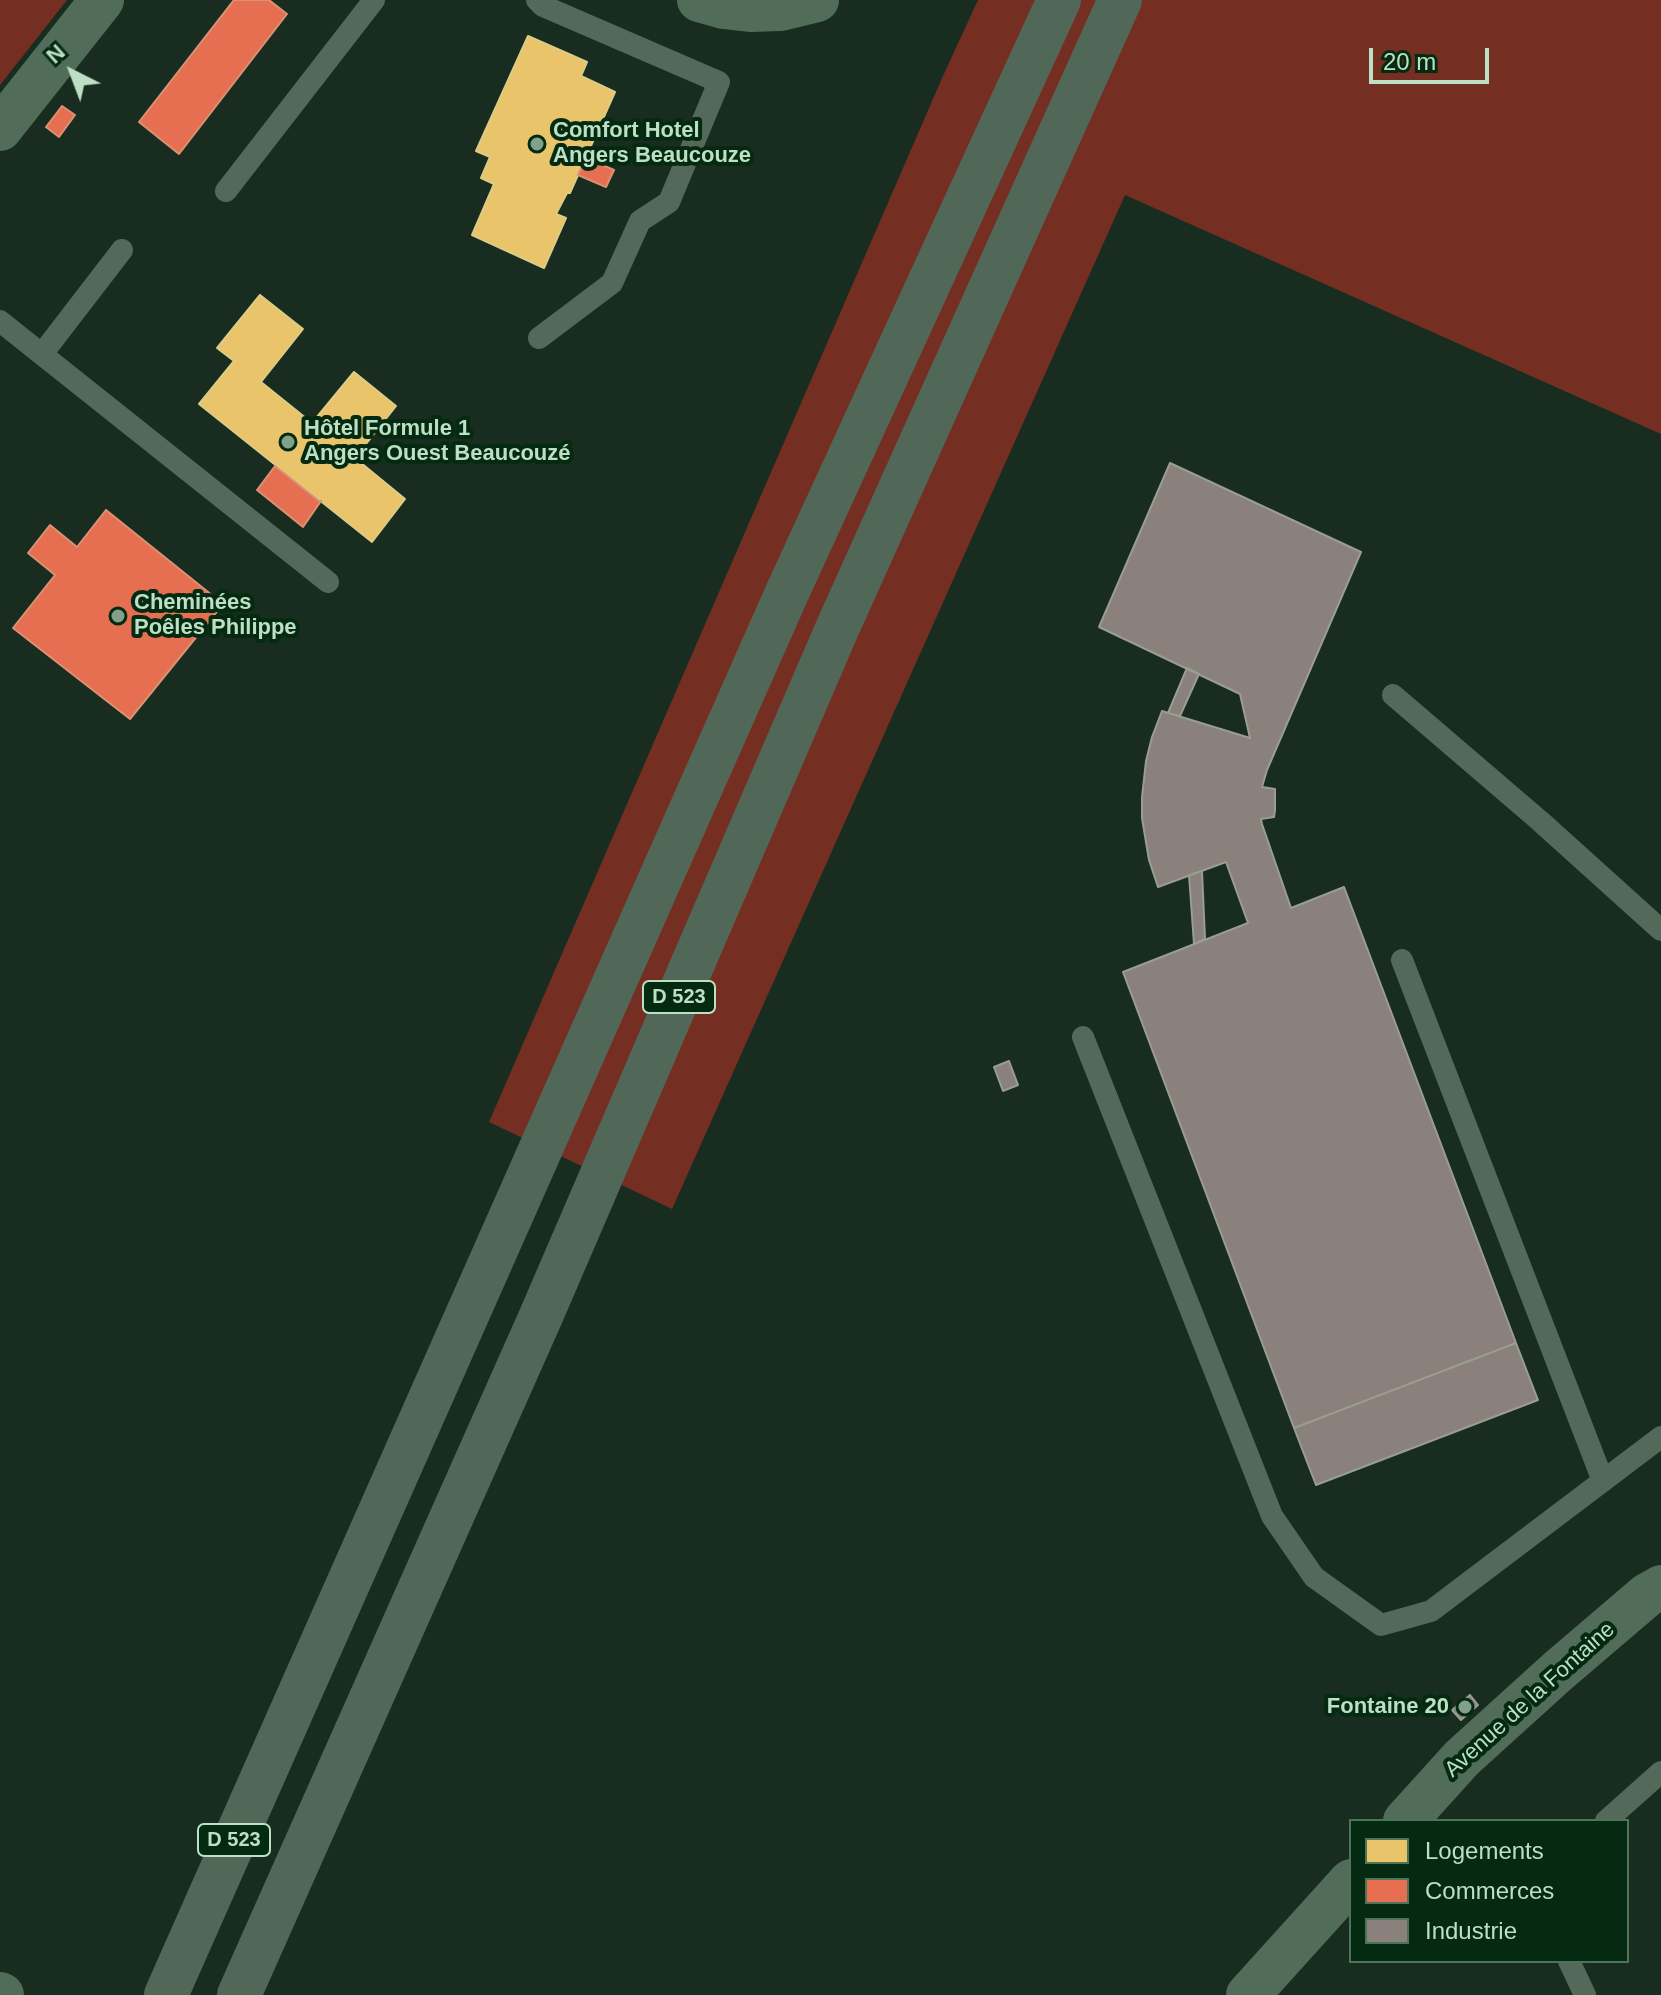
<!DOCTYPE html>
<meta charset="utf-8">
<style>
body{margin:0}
#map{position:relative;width:1661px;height:1995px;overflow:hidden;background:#182d1f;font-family:Helvetica,sans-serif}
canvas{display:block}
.legend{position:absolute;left:1349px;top:1819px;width:280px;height:144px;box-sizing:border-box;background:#042b12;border:2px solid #4e7359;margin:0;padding:10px 14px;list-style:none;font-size:24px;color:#bddfc4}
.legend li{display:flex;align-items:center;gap:16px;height:40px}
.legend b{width:40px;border:2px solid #4e7359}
.north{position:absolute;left:32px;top:32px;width:80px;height:80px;-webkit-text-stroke:6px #042b12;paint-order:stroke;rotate:318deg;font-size:22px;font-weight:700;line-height:32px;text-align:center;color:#bddfc4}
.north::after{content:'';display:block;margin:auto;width:28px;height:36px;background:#bddfc4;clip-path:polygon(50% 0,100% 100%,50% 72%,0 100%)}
.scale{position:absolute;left:1369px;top:48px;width:120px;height:36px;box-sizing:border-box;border:4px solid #bddfc4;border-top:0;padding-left:10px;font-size:24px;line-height:28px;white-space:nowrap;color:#bddfc4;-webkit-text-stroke:6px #042b12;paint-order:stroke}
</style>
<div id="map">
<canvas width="1661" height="1995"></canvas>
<ul class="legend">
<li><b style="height:22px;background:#e9c46a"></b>Logements</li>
<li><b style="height:22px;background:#e76f51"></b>Commerces</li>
<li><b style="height:22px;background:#8a817c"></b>Industrie</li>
</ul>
<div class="north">N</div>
<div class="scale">20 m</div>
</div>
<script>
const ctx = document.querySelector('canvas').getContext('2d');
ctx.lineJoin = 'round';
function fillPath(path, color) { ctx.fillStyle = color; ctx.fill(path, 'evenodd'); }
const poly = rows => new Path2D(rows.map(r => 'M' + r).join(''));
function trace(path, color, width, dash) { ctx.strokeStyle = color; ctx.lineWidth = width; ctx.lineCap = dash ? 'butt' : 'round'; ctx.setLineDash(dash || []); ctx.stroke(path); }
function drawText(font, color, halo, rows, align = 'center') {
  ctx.font = font + ' Helvetica,sans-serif'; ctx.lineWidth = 8; ctx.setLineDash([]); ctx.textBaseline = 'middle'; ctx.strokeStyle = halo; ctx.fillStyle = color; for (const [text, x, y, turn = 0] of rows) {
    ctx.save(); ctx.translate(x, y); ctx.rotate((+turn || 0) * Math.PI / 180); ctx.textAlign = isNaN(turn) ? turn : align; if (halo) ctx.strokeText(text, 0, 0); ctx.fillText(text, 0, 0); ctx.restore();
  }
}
fillPath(poly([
 [0,0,67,0,0,85],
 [978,0,1661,0,1661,434,1125,195,672,1209,489,1122,943,76]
]), '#742f22');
const homes = poly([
 [528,36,587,62,581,76,615,92,570,193,567,193,556,214,566,218,544,268,472,235,494,184,481,178,490,157,476,151,528,36],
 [260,295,303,329,261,382,312,423,354,372,396,406,355,458,405,499,372,542,199,404,234,361,217,348,260,295]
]);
fillPath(homes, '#e9c46a');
trace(homes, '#dccc85', 2);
const shops = poly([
 [234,0,269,0,287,14,179,154,139,122,234,0],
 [62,106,75,115,59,137,46,127,62,106],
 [586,158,614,170,606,187,578,175,586,158],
 [275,466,319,501,321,501,303,527,257,490,275,466],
 [106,510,223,604,130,719,13,628,55,575,28,553,50,525,77,547,106,510]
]);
fillPath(shops, '#e76f51');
trace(shops, '#da9174', 2);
const industry = poly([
 [1170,463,1361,552,1267,770,1262,787,1275,789,1275,810,1274,817,1261,819,1262,824,1291,908,1344,887,1516,1343,1294,1428,1123,972,1248,923,1226,862,1158,887,1149,860,1142,818,1142,797,1146,761,1152,737,1162,711,1250,738,1240,694,1099,627,1170,463],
 [1187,668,1199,674,1180,716,1168,713,1187,668],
 [1202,871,1205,939,1194,944,1189,875,1202,871],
 [1009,1061,1018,1085,1003,1091,994,1067,1009,1061],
 [1516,1343,1538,1400,1316,1485,1294,1428,1516,1343],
 [1470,1695,1478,1705,1461,1720,1452,1710,1470,1695]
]);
fillPath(industry, '#8a817c');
trace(industry, '#999d92', 2);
trace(poly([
 [537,0,543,6,719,82,669,202,640,221,612,283,539,338],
 [226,191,374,0],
 [0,321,328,582],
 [42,354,122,250],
 [1393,695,1540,821,1661,930],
 [1402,960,1603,1481],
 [1083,1037,1272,1516,1314,1577,1381,1625,1431,1611,1661,1437],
 [1606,1821,1661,1772],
 [1569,1961,1585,1995]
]), '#54695a', 22);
trace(poly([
 [699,0,724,7,750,10,780,9,817,0],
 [0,129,102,0],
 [1405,1821,1462,1758,1558,1671,1647,1595,1661,1587],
 [0,1994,2,1995],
 [1248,1995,1351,1881]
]), '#526c5a', 44);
trace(poly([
 [166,1995,786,595,1059,0],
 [239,1995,541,1316,837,629,1120,0]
]), '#516858', 44);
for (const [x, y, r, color] of [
 [537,144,8,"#83a18a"],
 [288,442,8,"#83a18a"],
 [118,616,8,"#83a18a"],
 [1465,1707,8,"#83a18a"]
]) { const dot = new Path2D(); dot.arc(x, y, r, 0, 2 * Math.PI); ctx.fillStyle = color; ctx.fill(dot); trace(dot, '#042b12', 3); }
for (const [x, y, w] of [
 [679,997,72],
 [234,1840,72]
]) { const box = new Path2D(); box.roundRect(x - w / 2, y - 16, w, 32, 6); ctx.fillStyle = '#042b12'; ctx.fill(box); trace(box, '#bddfc4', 2); }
drawText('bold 20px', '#bddfc4', null, [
 ["D 523",679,997],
 ["D 523",234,1840]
]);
drawText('bold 22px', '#bddfc4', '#042b12', [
 ["Comfort Hotel",553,131],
 ["Angers Beaucouze",553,156],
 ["Hôtel Formule 1",304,429],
 ["Angers Ouest Beaucouzé",304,454],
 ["Cheminées",134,603],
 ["Poêles Philippe",134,628],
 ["Fontaine 20",1449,1707,"right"]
], 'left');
drawText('22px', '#bddfc4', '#042b12', [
 ["Avenue de la Fontaine",1530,1700,-42]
]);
</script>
